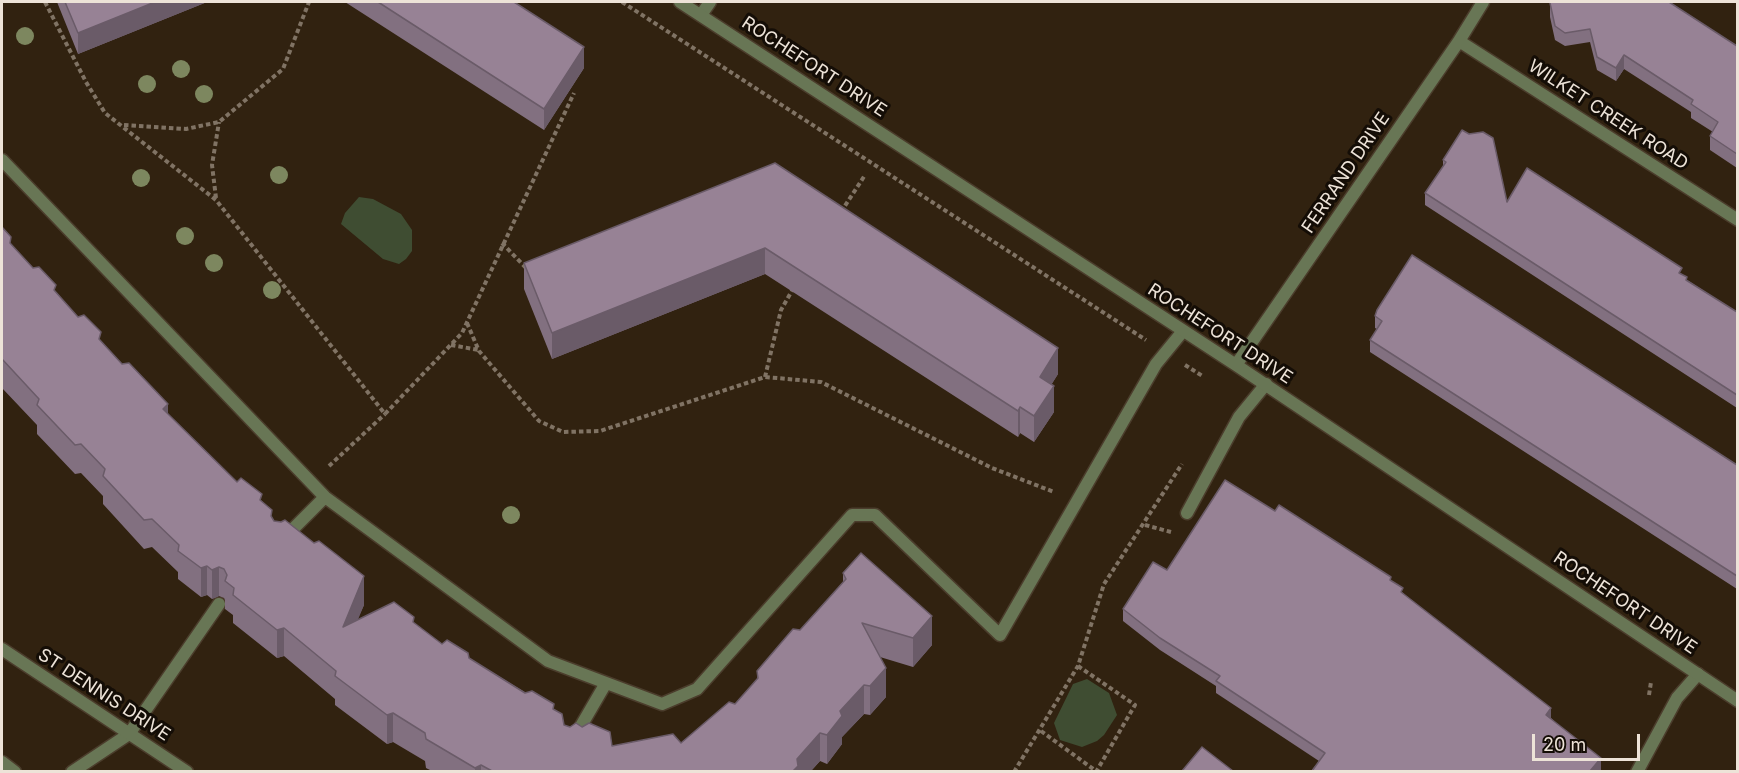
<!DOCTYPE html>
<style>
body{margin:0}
#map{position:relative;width:1739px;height:773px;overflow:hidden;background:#312210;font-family:Inter,sans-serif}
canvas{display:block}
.frame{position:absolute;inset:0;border:3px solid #ede3d8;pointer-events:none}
.scale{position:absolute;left:1532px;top:734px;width:108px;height:27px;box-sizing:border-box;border:3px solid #ede3d8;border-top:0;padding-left:8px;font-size:18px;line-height:21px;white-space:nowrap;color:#ede3d8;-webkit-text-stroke:4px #140d06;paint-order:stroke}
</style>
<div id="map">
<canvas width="1739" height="773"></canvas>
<div class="frame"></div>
<div class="scale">20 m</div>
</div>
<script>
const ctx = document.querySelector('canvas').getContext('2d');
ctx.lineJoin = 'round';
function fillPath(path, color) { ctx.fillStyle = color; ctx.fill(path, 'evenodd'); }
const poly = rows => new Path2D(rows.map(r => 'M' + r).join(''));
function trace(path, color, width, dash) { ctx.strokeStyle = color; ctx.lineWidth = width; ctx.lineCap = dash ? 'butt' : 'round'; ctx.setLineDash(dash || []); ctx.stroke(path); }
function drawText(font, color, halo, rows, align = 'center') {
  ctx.font = font + ' Inter,sans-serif'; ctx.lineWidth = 6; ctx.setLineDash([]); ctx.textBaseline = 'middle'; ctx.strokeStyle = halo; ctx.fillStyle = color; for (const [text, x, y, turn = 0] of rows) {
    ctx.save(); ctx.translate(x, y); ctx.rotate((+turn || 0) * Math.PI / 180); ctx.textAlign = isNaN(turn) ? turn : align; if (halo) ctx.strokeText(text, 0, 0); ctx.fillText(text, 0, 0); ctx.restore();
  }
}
fillPath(poly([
 [359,197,373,199,401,214,412,230,412,251,406,259,399,264,383,259,341,224,345,213],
 [1087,679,1109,693,1117,715,1104,735,1097,741,1082,747,1060,740,1054,723,1073,684]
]), '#3f4d32');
const service = poly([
 [701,15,710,2],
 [2,160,325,497,548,661,662,704,697,689,852,515,875,515,1000,635,1156,364,1183,331],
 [1187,513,1239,417,1266,384],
 [283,539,325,497],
 [574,738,606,683],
 [2,762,15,772],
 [72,772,129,734,219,604],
 [1637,772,1677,698,1698,674]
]);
const minor = poly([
 [680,2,1236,365,1738,701],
 [1459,41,1738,220],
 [1236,365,1459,41,1483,2]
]);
const tertiary = poly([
 [2,649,187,772]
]);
trace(service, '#4b3d2c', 15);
trace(minor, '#4b3d2c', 15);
trace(tertiary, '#4b3d2c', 15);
trace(poly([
 [45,2,86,82,105,113,216,200,385,414,462,333,574,93],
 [622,2,1146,340],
 [124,125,186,129,219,122,283,69,309,2],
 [216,198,212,165,219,122],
 [841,212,865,175],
 [502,243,527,269],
 [467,323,479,351,539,421,563,432,600,431,765,377,821,382,992,468,1054,492],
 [451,345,479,350],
 [1185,365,1204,377],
 [765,377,781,310,794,287],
 [329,466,385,414],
 [1145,525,1171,532],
 [1078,666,1135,705,1096,772],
 [1649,695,1651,682],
 [1041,731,1096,771],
 [1014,772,1078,666,1104,584,1182,464]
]), '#807364', 4, [4.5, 3]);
trace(service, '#687655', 12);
trace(minor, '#687655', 12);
trace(tertiary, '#687655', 12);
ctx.fillStyle = '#7d875f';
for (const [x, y] of [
 [25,36],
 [181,69],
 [147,84],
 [204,94],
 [279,175],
 [141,178],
 [185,236],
 [214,263],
 [272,290],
 [511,515]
]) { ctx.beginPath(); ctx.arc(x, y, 9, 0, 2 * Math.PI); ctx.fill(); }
fillPath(poly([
 [57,2,207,2,78,54],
 [345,2,514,2,584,68,544,130],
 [1550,3,1737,46,1737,168,1710,150,1710,136,1713,132,1691,118,1691,112,1624,69,1616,81,1597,70,1590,42,1565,46,1555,40,1550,17],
 [1443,160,1507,202,1682,274,1687,280,1737,312,1737,408,1425,205,1425,193,1443,167],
 [775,163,1058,374,1051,385,1054,412,1034,442,1020,433,1018,437,765,274,552,359,524,289,524,263],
 [2,227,11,245,56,292,78,317,168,414,237,482,262,501,274,521,364,605,357,620,414,623,442,644,469,658,554,710,564,725,612,746,681,743,735,704,757,679,757,671,800,630,843,582,843,573,932,645,913,667,880,657,886,697,870,715,864,714,842,737,842,744,827,764,820,761,811,771,432,771,426,768,425,761,393,742,387,744,335,705,335,699,284,656,277,658,233,623,233,615,225,609,225,600,224,598,219,596,212,599,207,595,201,597,178,579,178,572,152,547,144,549,103,504,103,496,81,473,75,474,37,434,37,425,2,388],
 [1375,316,1737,465,1737,589,1370,352,1370,340,1377,329,1375,328],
 [1275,511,1391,581,1403,593,1551,718,1601,770,1599,771,1311,771,1319,761,1216,693,1216,686,1160,650,1123,621,1123,609]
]), '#827080');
fillPath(poly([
 [155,2,207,2,78,54,78,33],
 [584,47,584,68,544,130,544,109],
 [1624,55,1624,69,1616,81,1616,68],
 [765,248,765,274,552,359,552,333],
 [1058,348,1058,374,1040,403,1040,377],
 [1054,386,1054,412,1034,442,1034,416],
 [168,404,168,433,163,409],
 [1020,407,1020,433,1018,437,1018,411],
 [207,566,207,595,201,597,201,568],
 [219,567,219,596,212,599,212,570],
 [364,576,364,605,343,656,343,627],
 [932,616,932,645,913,667,913,638],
 [284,628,284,656,277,658,277,630],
 [886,668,886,697,870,715,870,686],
 [864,685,864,714,842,737,842,744,827,764,827,735,840,711],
 [1551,708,1551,721,1546,715],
 [393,713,393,742,387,744,387,715],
 [820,733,820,761,811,771,793,771,797,759],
 [1601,758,1601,770,1599,771,1590,771],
 [481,765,481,771,475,771,475,768]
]), '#6a5b68');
const building = poly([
 [65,2,155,2,78,33,65,2],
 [378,2,514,2,584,47,544,109,378,2],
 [1551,2,1669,2,1737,46,1737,154,1710,136,1718,122,1691,104,1693,100,1624,55,1616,68,1597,57,1590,29,1565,33,1555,26,1550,3,1551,2],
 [1462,130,1469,134,1483,132,1493,138,1507,202,1527,168,1682,268,1679,273,1687,277,1686,280,1737,312,1737,395,1425,193,1446,162,1443,160,1462,130],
 [775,163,1058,348,1040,377,1054,386,1034,416,1020,407,1018,411,765,248,552,333,524,263,775,163],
 [2,227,11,237,10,243,33,268,39,267,56,285,54,290,78,317,84,315,101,332,99,339,122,364,129,363,168,404,163,409,237,482,241,478,262,494,260,500,272,510,271,516,274,521,281,522,285,520,314,543,319,541,364,576,343,627,394,602,414,617,413,622,442,644,447,640,468,653,469,658,525,693,532,691,554,704,553,709,562,714,564,725,570,727,576,723,582,727,589,723,610,732,612,746,673,734,681,743,729,702,735,704,758,678,757,671,793,629,800,630,846,579,843,573,861,553,932,616,913,638,862,623,886,668,870,686,864,685,840,711,842,716,827,735,820,733,797,759,798,766,793,771,492,771,481,765,475,768,426,739,425,733,393,713,387,715,335,676,336,671,284,628,277,630,233,595,234,588,225,581,227,575,224,569,219,567,212,570,207,566,201,568,178,551,179,545,152,519,144,520,103,476,105,469,81,444,75,445,37,405,39,399,2,359,2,227],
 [1412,255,1737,465,1737,576,1370,340,1382,321,1375,316,1377,310,1412,255],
 [1225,480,1275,511,1279,505,1391,577,1390,580,1403,588,1401,592,1551,708,1546,715,1601,758,1590,771,1312,771,1325,753,1216,681,1220,676,1160,638,1123,609,1153,562,1167,570,1225,480],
 [1202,747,1233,771,1182,771,1202,747]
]);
fillPath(building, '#978295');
trace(building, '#6a5b68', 1.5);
drawText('18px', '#ede3d8', '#140d06', [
 ["ROCHEFORT DRIVE",814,67,33],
 ["WILKET CREEK ROAD",1608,115,33],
 ["FERRAND DRIVE",1346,173,-56],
 ["ROCHEFORT DRIVE",1220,334,33],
 ["ROCHEFORT DRIVE",1625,603,34],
 ["ST DENNIS DRIVE",104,695,33]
]);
</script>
